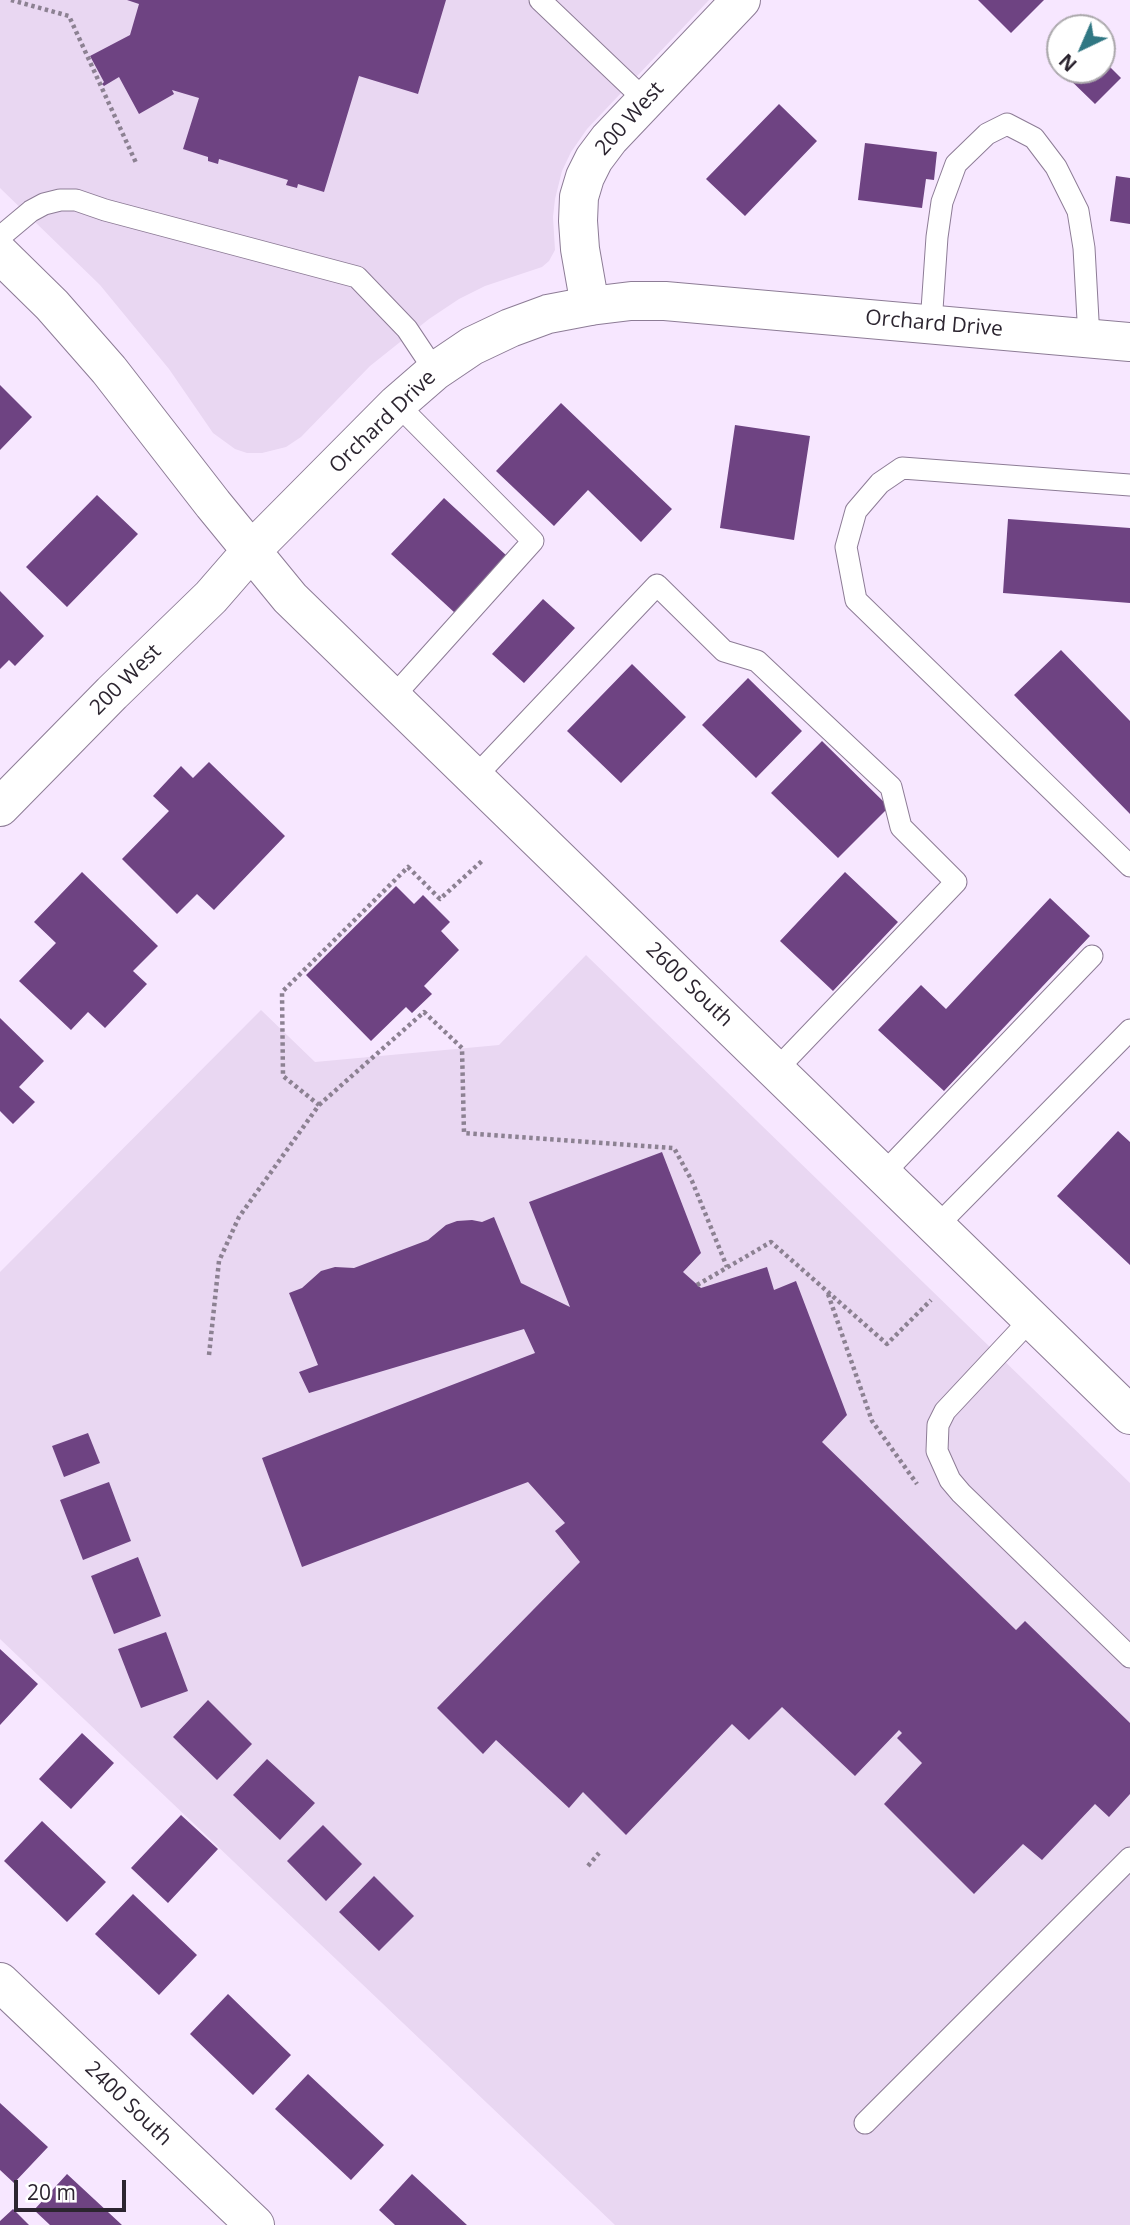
<!DOCTYPE html>
<style>
body{margin:0}
#map{position:relative;width:1130px;height:2225px;overflow:hidden;background:#f7e7ff;font-family:"Open Sans",sans-serif}
canvas{display:block}
.north{position:absolute;left:1046px;top:14px;width:70px;height:70px;box-sizing:border-box;background:#fff;border:2px solid #aba8ac;border-radius:50%;rotate:224deg;font-size:19px;font-weight:700;line-height:28px;text-align:center;color:#2c2530}
.north::after{content:'';display:block;margin:auto;width:24px;height:32px;background:#307783;clip-path:polygon(50% 0,100% 100%,50% 72%,0 100%)}
.scale{position:absolute;left:14px;top:2180px;width:112px;height:32px;box-sizing:border-box;border:4px solid #2c2530;border-top:0;padding-left:9px;font-size:21px;line-height:24px;white-space:nowrap;color:#2c2530;-webkit-text-stroke:5px #fff;paint-order:stroke}
</style>
<div id="map">
<canvas width="1130" height="2225"></canvas>
<div class="north">N</div>
<div class="scale">20 m</div>
</div>
<script>
const ctx = document.querySelector('canvas').getContext('2d');
ctx.lineJoin = 'round';
function fillPath(path, color) { ctx.fillStyle = color; ctx.fill(path, 'evenodd'); }
const poly = rows => new Path2D(rows.map(r => 'M' + r).join(''));
function trace(path, color, width, dash) { ctx.strokeStyle = color; ctx.lineWidth = width; ctx.lineCap = dash ? 'butt' : 'round'; ctx.setLineDash(dash || []); ctx.stroke(path); }
function drawText(font, color, halo, rows, align = 'center') {
  ctx.font = font + ' "Open Sans",sans-serif'; ctx.lineWidth = 7; ctx.setLineDash([]); ctx.textBaseline = 'middle'; ctx.strokeStyle = halo; ctx.fillStyle = color; for (const [text, x, y, turn = 0] of rows) {
    ctx.save(); ctx.translate(x, y); ctx.rotate((+turn || 0) * Math.PI / 180); ctx.textAlign = isNaN(turn) ? turn : align; if (halo) ctx.strokeText(text, 0, 0); ctx.fillText(text, 0, 0); ctx.restore();
  }
}
fillPath(poly([
 [0,0,709,0,587,129,571,152,562,171,555,199,553,217,555,250,549,261,542,267,485,286,459,299,429,319,370,366,301,437,286,447,262,453,247,453,235,449,213,433,169,369,100,285,0,188],
 [586,955,1130,1483,1130,2225,615,2225,0,1639,0,1272,261,1010,315,1062,499,1045]
]), '#e9d7f2');
fillPath(poly([
 [127,0,446,0,418,94,359,76,324,192,298,184,297,188,286,185,288,180,219,159,218,164,208,161,208,157,183,149,199,98,172,90,174,94,139,114,119,77,104,86,102,84,104,82,90,56,130,35,139,4],
 [978,0,1044,0,1011,33],
 [1102,59,1121,78,1095,104,1060,70,1102,70],
 [779,104,817,141,745,216,706,179],
 [865,143,937,152,934,180,926,179,922,208,858,200],
 [1116,176,1130,178,1130,224,1110,221],
 [0,385,32,417,0,450],
 [561,403,672,509,641,542,588,490,554,526,496,471],
 [735,425,810,436,794,540,720,528],
 [97,495,138,534,67,607,26,567],
 [444,498,507,556,455,613,391,554],
 [1008,519,1130,528,1130,603,1003,593],
 [0,591,44,636,15,666,9,660,0,669],
 [543,599,575,628,524,683,492,654],
 [1061,650,1130,721,1130,814,1014,695],
 [632,664,686,717,621,783,567,731],
 [748,678,802,731,756,778,702,725],
 [822,741,889,807,838,858,771,793],
 [209,762,285,836,214,910,197,894,177,914,122,859,169,811,153,796,181,766,193,778],
 [82,872,158,946,133,971,147,984,105,1028,88,1012,71,1030,19,981,56,943,34,922],
 [845,872,898,922,833,991,780,941],
 [396,886,414,904,423,895,450,922,441,931,459,950,424,986,432,994,412,1013,406,1007,371,1041,306,975],
 [1050,898,1090,936,944,1091,878,1030,921,985,946,1009],
 [0,1018,44,1061,19,1087,35,1102,13,1124,0,1111],
 [1118,1131,1130,1142,1130,1265,1057,1196],
 [662,1152,701,1253,683,1272,701,1288,767,1267,774,1290,796,1281,847,1415,822,1442,1016,1630,1025,1621,1130,1723,1130,1794,1109,1817,1095,1804,1042,1860,1023,1844,974,1894,884,1804,922,1763,897,1738,902,1733,899,1730,855,1776,782,1707,749,1740,732,1724,626,1835,583,1792,569,1808,496,1740,483,1754,437,1708,580,1562,555,1531,565,1523,528,1482,302,1567,262,1458,535,1353,524,1329,309,1393,299,1372,318,1365,289,1293,302,1288,321,1271,335,1267,354,1268,428,1240,446,1225,457,1221,472,1220,482,1222,494,1217,521,1283,570,1307,529,1202],
 [88,1433,100,1463,64,1477,52,1446],
 [109,1482,131,1541,83,1560,60,1500],
 [138,1557,161,1616,114,1634,91,1576],
 [166,1632,188,1691,141,1708,118,1649],
 [0,1649,38,1684,0,1725],
 [208,1700,252,1744,217,1780,173,1737],
 [82,1733,114,1763,71,1809,39,1779],
 [267,1759,315,1803,280,1840,233,1795],
 [181,1815,218,1849,168,1903,131,1868],
 [42,1821,106,1882,67,1922,4,1861],
 [323,1825,362,1864,326,1901,287,1861],
 [374,1876,414,1916,379,1951,339,1912],
 [133,1894,197,1955,159,1995,95,1934],
 [228,1994,291,2055,253,2095,190,2034],
 [308,2074,384,2145,351,2180,275,2109],
 [0,2103,48,2147,14,2183,0,2170],
 [67,2174,122,2225,50,2225,34,2210],
 [412,2174,467,2225,395,2225,379,2210],
 [13,2209,29,2225,0,2225,0,2221]
]), '#6e4382');
const lane = poly([
 [540,0,646,101],
 [0,237,31,211,44,204,60,200,76,200,105,210,357,277,407,329,435,371],
 [931,324,937,237,942,202,956,164,987,134,1007,124,1034,138,1056,167,1078,211,1084,248,1089,338],
 [1130,485,902,468,880,483,856,511,846,547,856,600,1130,866],
 [392,698,533,541,397,404],
 [474,778,657,585,724,651,757,661,891,787,901,827,956,882,776,1070],
 [883,1174,1092,956],
 [936,1227,1130,1030],
 [1031,1319,945,1411,938,1425,937,1451,950,1480,961,1493,1130,1657],
 [865,2123,1130,1858]
]);
const street = poly([
 [590,306,580,249,578,221,579,197,585,177,594,159,609,139,741,0],
 [0,1982,255,2225]
]);
const secondary = poly([
 [0,254,52,305,109,370,213,504,290,598,1130,1415],
 [0,807,112,693,211,597,251,551,397,404,435,371,472,346,510,328,548,314,590,306,631,301,665,301,1130,342]
]);
trace(lane, '#8d7c96', 23);
trace(street, '#8d7c96', 40);
trace(secondary, '#8d7c96', 40);
trace(poly([
 [11,0,69,16,137,165],
 [319,1105,424,1012,462,1048,464,1133,674,1148,692,1181,727,1267],
 [697,1285,771,1242,887,1344,931,1300],
 [828,1294,872,1421,917,1484],
 [209,1355,219,1261,239,1217,319,1105,283,1076,282,992,408,867,440,899,483,860],
 [588,1866,599,1853]
]), '#8c8192', 4.5, [3.5, 3.5]);
trace(lane, '#fff', 21);
trace(street, '#fff', 38);
trace(secondary, '#fff', 38);
drawText('21px', '#2c2530', '#fff', [
 ["200 West",630,119,-48],
 ["Orchard Drive",934,324,5],
 ["Orchard Drive",383,422,-44],
 ["200 West",126,680,-45],
 ["2600 South",689,985,44],
 ["2400 South",128,2104,44]
]);
</script>
